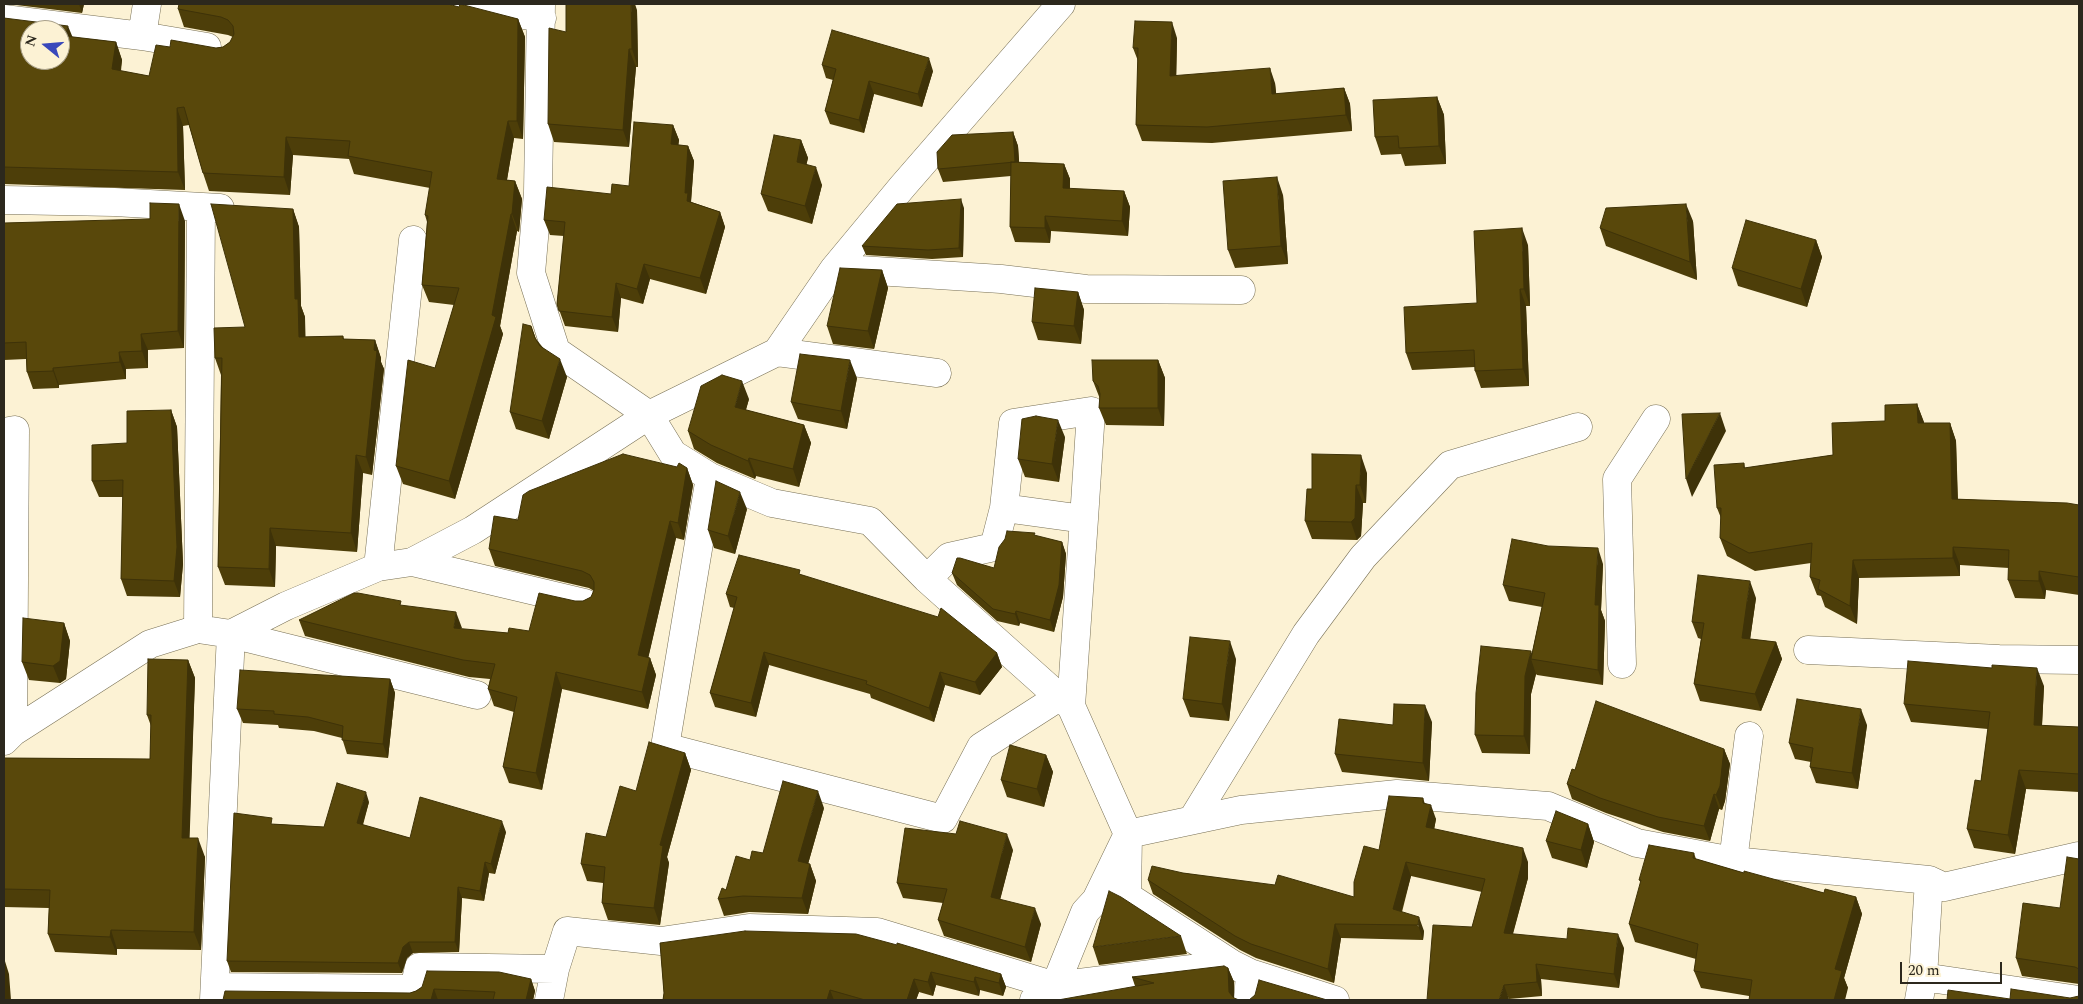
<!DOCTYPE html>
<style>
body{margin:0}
#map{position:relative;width:2083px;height:1004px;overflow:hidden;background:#fcf2d4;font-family:Spectral,serif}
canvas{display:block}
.frame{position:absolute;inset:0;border:5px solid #2c281d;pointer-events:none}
.north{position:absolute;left:20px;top:20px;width:50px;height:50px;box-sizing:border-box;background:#fcf2d4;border:1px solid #a9a18b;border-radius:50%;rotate:287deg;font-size:14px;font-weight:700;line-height:20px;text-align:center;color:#2c281d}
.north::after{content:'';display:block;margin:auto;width:18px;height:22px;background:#3948bb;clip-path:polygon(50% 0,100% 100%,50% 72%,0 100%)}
.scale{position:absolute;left:1900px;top:962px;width:102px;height:22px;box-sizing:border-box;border:2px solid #2c281d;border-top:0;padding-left:6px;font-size:15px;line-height:18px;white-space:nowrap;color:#2c281d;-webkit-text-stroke:4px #fcf2d4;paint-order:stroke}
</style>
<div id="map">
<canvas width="2083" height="1004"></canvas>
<div class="frame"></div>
<div class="north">N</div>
<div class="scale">20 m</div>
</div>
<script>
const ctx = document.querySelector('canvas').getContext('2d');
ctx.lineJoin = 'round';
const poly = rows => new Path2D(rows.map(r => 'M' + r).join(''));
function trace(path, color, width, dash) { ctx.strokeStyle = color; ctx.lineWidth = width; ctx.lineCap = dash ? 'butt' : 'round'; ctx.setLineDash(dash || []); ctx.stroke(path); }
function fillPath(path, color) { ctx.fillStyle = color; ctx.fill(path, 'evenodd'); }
const street = poly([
 [147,4,142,36,207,47],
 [457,4,542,18],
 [541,4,538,192,531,273,556,351,649,415,673,454,710,477,772,503,870,521,927,579,1059,697,981,747,943,819,665,747,710,477],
 [4,19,142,36],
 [4,200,114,202,220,208],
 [845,269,1001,279,1086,289,1241,290],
 [777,352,937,373],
 [4,432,15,430,13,732],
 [412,562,585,603],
 [378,567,413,240],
 [927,579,949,557,994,547,1004,508,1084,519,1091,411,1013,423,1004,508],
 [198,629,201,207],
 [1808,650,1999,659,2079,660],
 [1622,664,1617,479,1656,419],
 [1059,697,1071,706,1128,834,1127,896,1232,964,1250,973,1335,1000],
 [1071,706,1084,519],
 [4,741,13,732,150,644,198,629,231,634,286,606,378,567,412,562,473,530,649,415,777,352,834,269,902,187,1061,4],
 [1192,820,1306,634,1363,557,1450,465,1578,427],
 [1733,861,1749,736],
 [1923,977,2079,1000],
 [215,987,414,989,419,967,555,969],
 [214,1000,231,634,477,695],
 [549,1000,555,969,567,931,661,941,749,928,877,932,1055,986,1232,964],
 [1034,1000,1055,986,1085,912,1096,900,1128,834,1241,810,1397,794,1548,806,1637,843,1733,861,1929,880,1944,887,2079,856],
 [1248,1000,1250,973],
 [1919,1000,1923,977,1929,880]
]);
trace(street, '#787055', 29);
trace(street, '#fff', 28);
fillPath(poly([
 [8,4,84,4,82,13],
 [459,7,518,19,525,37,523,139,514,138,507,180,515,181,522,199,519,232,517,231,500,326,503,334,455,499,403,484,396,466,435,368,454,305,429,302,422,285,427,222,425,215,430,188,354,174,349,159,293,155,290,195,209,191,203,173,189,125,183,126,185,190,4,184,4,18,72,37,116,42,122,60,121,71,149,76,170,47,216,48,223,47,230,42,233,37,228,35,184,27,178,9],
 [637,10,638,67,636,67,629,147,554,142,548,124,566,32],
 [1177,38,1176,76,1275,83,1276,94,1344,88,1350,104,1352,131,1212,143,1142,141,1136,125,1138,61,1133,48],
 [822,65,933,71,922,107,874,94,864,133,830,124,825,111,833,80,826,78],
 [1437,97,1444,115,1446,164,1405,166,1401,154,1381,155,1375,137],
 [673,125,679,140,678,145,688,146,694,161,691,202,720,212,725,227,706,294,650,279,643,304,621,298,618,332,565,326,557,304,564,236,550,235,544,220,611,194,629,186],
 [1013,132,1018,146,1019,162,1064,164,1070,179,1070,189,1124,191,1130,207,1128,236,1051,231,1050,243,1015,242,1010,227,1011,176,943,182,938,169],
 [801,140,808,158,806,165,822,185,812,224,768,211,761,194],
 [1283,195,1288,264,1235,268,1228,250],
 [964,208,963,257,932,259,866,255,862,246],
 [293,209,299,227,301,306,305,317,305,337,343,336,344,339,375,340,381,358,381,362,384,369,372,475,363,473,357,552,276,546,275,587,225,585,218,567,221,375,215,358,245,327],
 [185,221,184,348,148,350,148,368,126,369,126,379,59,385,59,388,33,389,27,372,26,359,4,360,4,223],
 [1693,221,1697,280,1606,246,1600,228],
 [1816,240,1822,257,1807,307,1738,286,1732,268],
 [1528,245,1530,306,1526,306,1529,386,1481,388,1475,371,1475,367,1412,370,1406,353,1477,303],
 [882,270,888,288,874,349,833,344,827,326],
 [1078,292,1084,310,1081,344,1038,340,1032,322],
 [531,326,536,339,567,377,549,439,516,429,510,412],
 [1158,360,1165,378,1164,426,1106,425,1099,408,1100,399,1093,381],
 [857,378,847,429,798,419,791,402],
 [749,399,746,410,804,425,811,443,799,487,756,476,755,479,717,463,694,449,688,431],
 [1917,404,1924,423,1950,423,1956,441,1958,499,2079,505,2079,595,2046,590,2045,599,2015,598,2008,580,2009,568,1960,565,1960,576,1859,578,1857,624,1825,607,1821,596,1817,595,1810,577,1811,563,1755,571,1727,556,1720,538,1721,518,1717,508,1744,463,1745,468,1833,455,1885,421],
 [171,410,177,427,183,564,180,597,127,596,121,579,123,497,99,497,92,481,127,443],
 [1065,437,1059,482,1025,477,1018,459],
 [677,467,687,468,693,485,684,540,676,538,648,658,650,658,656,675,648,709,562,689,542,790,509,783,503,767,514,712,494,706,488,689,490,679,469,677,305,636,299,620,402,606,462,629,508,633,529,631,575,601,583,601,591,597,594,591,589,588,495,566,489,549,518,520],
 [1367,473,1366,503,1363,503,1361,536,1357,540,1312,539,1305,521,1312,489],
 [747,509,735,554,714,548,708,530],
 [1036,536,1062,542,1066,554,1063,597,1054,632,1020,623,1019,626,997,621,957,585,952,573,994,568],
 [1603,564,1601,610,1605,621,1603,685,1537,675,1536,674,1531,694,1530,754,1482,753,1475,735,1532,653,1542,607,1509,601,1503,585],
 [802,575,997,653,1002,667,980,695,945,685,934,722,871,698,870,694,769,665,756,717,715,707,710,693,734,608,730,607,726,594],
 [1756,598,1750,639,1776,642,1782,659,1761,711,1700,701,1694,684,1701,639,1698,638,1692,622],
 [64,623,70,641,66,679,60,683,29,680,22,662],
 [1236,659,1229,721,1190,717,1183,699],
 [188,660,195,678,189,838,205,857,201,950,117,949,117,955,55,952,48,934,49,908,4,907,4,758,150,759,151,726,147,715],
 [390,679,395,693,388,758,347,754,342,738,314,731,279,728,278,725,243,723,237,709],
 [2044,686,2042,726,2079,727,2079,792,2026,789,2015,854,1974,848,1967,829,1981,781,1988,729,1911,722,1904,704],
 [1432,722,1429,781,1342,772,1335,754,1393,725],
 [1867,725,1858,789,1816,783,1810,767,1811,762,1795,759,1789,743],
 [1724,749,1730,764,1725,801,1722,810,1719,809,1710,841,1663,832,1606,813,1572,799,1567,784,1575,770],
 [685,753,691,770,667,857,669,863,660,925,608,920,602,903,603,883,587,881,581,864,606,837,636,791],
 [1046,755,1053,772,1044,807,1007,797,1001,780],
 [1423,798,1425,804,1436,819,1434,829,1528,862,1528,878,1513,934,1624,948,1619,988,1541,979,1542,996,1509,999,1472,927,1482,892,1411,876,1402,912,1424,931,1423,940,1341,938,1334,983,1256,958,1240,950,1153,894,1148,880,1183,873,1354,897,1379,850],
 [369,802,363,825,410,838,506,832,495,874,489,873,484,901,462,898,459,952,413,953,407,958,402,973,231,972,227,961,274,824,324,827],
 [824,808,808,864,810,864,816,881,808,914,749,912,724,916,718,899,750,860,763,853],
 [1588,824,1594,842,1587,868,1552,858,1546,841],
 [1013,850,1000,899,1041,924,1031,962,944,936,938,920,943,903,903,898,897,883],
 [1694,853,1696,859,1744,873,1824,893,1856,897,1862,914,1844,978,1848,988,1749,996,1701,988,1694,971,1696,959,1635,942,1629,924,1641,883,1639,880],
 [2079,859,2079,984,2022,976,2016,958,2060,908],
 [1181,936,1187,954,1099,965,1093,947],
 [660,943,1001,974,1006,987,1003,996,980,990,979,996,936,985,933,996,919,992,916,1000,663,1000,664,993],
 [1228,968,1234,982,1234,998,1135,986,1132,977],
 [531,979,535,991,533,1000,223,1000,410,993,416,991,422,987]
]), '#4d3e09');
fillPath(poly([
 [79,4,84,4,82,13],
 [631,4,635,4,637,10,638,67,632,49],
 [518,19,525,37,523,139,517,121],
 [1172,22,1177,38,1176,92,1170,76],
 [68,26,75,43,65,36],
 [116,42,122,60,118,87,112,69],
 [629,49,636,67,629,147,623,130],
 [929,58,933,71,922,107,918,94],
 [1270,68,1275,83,1278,110,1272,94],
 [869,81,874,94,864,133,859,120],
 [1344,88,1350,104,1352,131,1346,115],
 [1437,97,1444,115,1446,164,1439,146],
 [177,108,183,126,185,190,178,172],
 [508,121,514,138,504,197,497,179],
 [673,125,679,140,677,159,671,144],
 [1013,132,1018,146,1020,175,1015,162],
 [286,137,293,155,290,195,284,177],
 [801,140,808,158,803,180,797,162],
 [688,146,694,161,691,201,693,208,687,201,685,193],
 [1064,164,1070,179,1069,204,1063,188],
 [816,167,822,185,812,224,805,206],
 [1277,177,1283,195,1288,264,1281,246],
 [515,181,522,199,519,232,512,214],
 [1124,191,1130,207,1128,236,1122,221],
 [961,199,964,208,963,257,959,248],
 [179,204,185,221,184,348,178,331],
 [1686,204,1693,221,1697,280,1690,262],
 [293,209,299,227,301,306,305,317,306,355,299,337,295,299],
 [720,212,725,227,706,294,700,278],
 [511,214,517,231,500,326,503,334,455,499,449,481,492,315],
 [1045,216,1051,231,1050,243,1045,228],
 [1522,228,1528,245,1530,306,1524,289],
 [1816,240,1822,257,1807,307,1801,289],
 [644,264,650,279,643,304,637,289],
 [882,270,888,288,874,349,868,331],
 [616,283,621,298,618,332,612,317],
 [1520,289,1526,306,1529,386,1523,369],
 [1078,292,1084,310,1081,344,1074,326],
 [141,334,148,350,148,368,142,351],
 [375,340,381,358,381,362,384,369,372,475,366,457],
 [119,352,126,369,126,379,120,362],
 [560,359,567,377,549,439,542,421],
 [850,360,857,378,847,429,841,411],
 [1158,360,1165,378,1164,426,1158,408],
 [53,368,59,385,59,388,53,371],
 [742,381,749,399,741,425,735,407],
 [1917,404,1924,422,1924,442,1918,423],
 [171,410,177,427,183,564,180,597,174,581],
 [1720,413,1726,431,1692,497,1686,479],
 [1058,420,1065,437,1059,482,1052,464],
 [1950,423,1956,441,1958,517,1952,499],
 [804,425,811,443,799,487,793,469],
 [356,455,363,473,357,552,351,533],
 [1361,455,1367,473,1366,503,1360,485],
 [749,458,756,476,755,479,748,461],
 [687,468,693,485,684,540,678,523],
 [1356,485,1363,503,1361,536,1357,540,1351,522],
 [740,492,747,509,735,554,728,536],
 [670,521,676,538,645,672,638,655],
 [270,528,276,546,275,587,269,569],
 [1062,542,1066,554,1063,597,1054,632,1050,620],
 [1953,547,1960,565,1960,576,1953,558],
 [1598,548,1603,564,1601,610,1605,621,1603,685,1598,670,1595,605],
 [1853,560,1859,578,1857,624,1850,606],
 [2039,571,2046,590,2045,599,2039,581],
 [1750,581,1756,598,1748,654,1742,638],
 [1016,611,1020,623,1019,626,1015,614],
 [456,612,462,628,454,628],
 [64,623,70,641,66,679,60,683,53,666],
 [1230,641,1236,659,1229,721,1222,704],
 [1776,642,1782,659,1761,711,1755,694],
 [1531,651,1534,659,1531,659,1536,674,1531,694,1530,754,1524,736,1525,676],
 [764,652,769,665,756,717,751,703],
 [997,653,1002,667,980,695,975,682],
 [650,658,656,675,648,709,642,692],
 [188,660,195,678,189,856,182,838],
 [2037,668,2044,686,2041,743,2034,725],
 [556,672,562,689,542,790,536,773],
 [940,672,945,685,934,722,929,708],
 [390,679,395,693,388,758,383,744],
 [1425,705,1432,722,1429,781,1423,763],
 [1861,709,1867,725,1858,789,1852,773],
 [1724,749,1730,764,1725,801,1722,810,1716,795],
 [685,753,691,770,667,857,669,863,660,925,654,908,660,845],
 [1046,755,1053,772,1044,807,1037,789],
 [2019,770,2026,789,2015,854,2008,835],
 [818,791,824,808,804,878,798,861],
 [366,792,369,802,360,833,357,823],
 [1714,794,1719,809,1710,841,1704,826],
 [1431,805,1436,819,1432,841,1426,827],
 [502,821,506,832,495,874,491,864],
 [1588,824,1594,842,1587,868,1581,850],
 [1007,834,1013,850,997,912,991,897],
 [198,838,205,857,201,950,194,932],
 [1523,848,1528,862,1528,878,1509,947,1504,933],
 [485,862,489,873,484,901,480,891],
 [1406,862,1411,876,1398,923,1393,909],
 [810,864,816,881,808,914,802,898],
 [458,887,462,898,459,952,455,942],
 [1856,897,1862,914,1844,978,1848,988,1845,1000,1834,1000,1835,969],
 [1035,908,1041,924,1031,962,1025,947],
 [1419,917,1424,931,1423,940,1418,925],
 [1335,924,1341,938,1334,983,1328,969],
 [111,930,117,949,117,955,110,937],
 [1618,934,1624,948,1619,988,1614,974],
 [409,942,413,953,407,958,402,973,398,963,403,947],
 [4,958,9,974,11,1000,5,1000],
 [1536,964,1541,979,1542,996,1537,982],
 [1228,968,1234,982,1234,1000,1229,992],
 [931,972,936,985,933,996,928,982],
 [1001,974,1006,987,1003,996,999,983],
 [975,977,980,990,979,996,974,982],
 [531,979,535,991,533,1000,526,1000],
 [914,979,919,992,916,1000,907,1000],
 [1504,985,1509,999,1509,1000,1499,1000],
 [434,989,438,1000,431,1000],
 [830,990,834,1000,827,1000]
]), '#3e3208');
const building = poly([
 [179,4,448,4,459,7,460,4,518,19,517,121,508,121,497,179,515,181,512,214,511,214,492,315,496,317,449,481,396,466,408,360,435,368,459,288,422,285,428,216,425,215,432,172,348,156,350,141,286,137,284,177,203,173,184,107,177,108,178,172,4,167,4,18,68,26,65,36,116,42,112,69,149,76,156,45,170,47,171,40,216,48,223,47,230,42,234,34,233,26,228,20,221,17,178,9,179,4],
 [30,30,60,30,60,60,30,60,30,30],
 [566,4,631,4,632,49,629,49,623,130,548,124,549,28,566,32,566,4],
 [1135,21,1172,22,1170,76,1270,68,1272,94,1344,88,1346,115,1207,127,1136,125,1138,48,1133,48,1135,21],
 [832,30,929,58,918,94,869,81,859,120,825,111,836,69,822,65,832,30],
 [1437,97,1439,146,1399,148,1398,136,1375,137,1373,100,1437,97],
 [634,122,673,125,671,144,688,146,685,193,688,193,687,201,720,212,700,278,644,264,637,289,616,283,612,317,559,311,557,304,565,222,544,220,547,187,611,194,612,184,629,186,634,122],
 [1013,132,1015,162,938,169,937,152,952,135,1013,132],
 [774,135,801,140,797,162,816,167,805,206,761,194,774,135],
 [1011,162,1064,164,1063,188,1124,191,1122,221,1045,216,1045,228,1010,227,1011,162],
 [1277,177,1281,246,1228,250,1223,181,1277,177],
 [961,199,959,248,928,250,862,246,897,204,961,199],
 [150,203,179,204,178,331,141,334,142,351,119,352,120,362,53,368,53,371,27,372,26,342,4,343,4,223,150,219,150,203],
 [211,204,293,209,295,299,298,299,299,337,343,336,343,339,375,340,374,350,377,351,366,457,356,455,351,533,270,528,269,569,218,567,222,358,215,358,214,328,245,327,211,204],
 [1686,204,1690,262,1600,228,1606,208,1686,204],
 [1746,220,1816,240,1801,289,1732,268,1746,220],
 [1522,228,1524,289,1520,289,1523,369,1475,371,1474,350,1406,353,1404,307,1477,303,1474,231,1522,228],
 [840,268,882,270,868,331,827,326,840,268],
 [1035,288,1078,292,1074,326,1032,322,1035,288],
 [523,324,531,326,535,338,540,346,560,359,542,421,510,412,523,324],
 [800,354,850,360,841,411,791,402,800,354],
 [1092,360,1158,360,1158,408,1099,408,1100,394,1098,386,1093,381,1092,360],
 [722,375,742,381,735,407,804,425,793,469,749,458,748,461,711,445,688,431,701,386,722,375],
 [1917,404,1918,423,1950,423,1952,499,2067,503,2079,505,2079,577,2039,571,2039,581,2008,580,2009,550,1953,547,1953,558,1853,560,1850,606,1818,589,1820,580,1810,577,1812,543,1749,553,1720,538,1721,508,1717,508,1714,465,1744,463,1744,468,1833,455,1832,423,1885,421,1885,405,1917,404],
 [171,410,177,547,174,581,121,579,123,480,92,481,92,445,127,443,127,411,171,410],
 [1720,413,1686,479,1682,414,1720,413],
 [1036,416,1058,420,1052,464,1018,459,1022,419,1036,416],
 [623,454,677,467,679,463,687,468,678,523,670,521,638,655,650,658,642,692,556,672,536,773,503,767,517,697,488,689,495,664,463,660,299,620,354,593,358,593,401,601,400,605,456,612,454,628,508,633,509,628,529,631,539,593,575,601,583,601,591,597,594,590,594,582,590,575,582,571,489,549,494,516,518,520,523,495,529,491,623,454],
 [1312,454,1361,455,1360,485,1356,485,1355,518,1351,522,1305,521,1307,489,1312,489,1312,454],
 [716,481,740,492,728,536,708,530,716,481],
 [1007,531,1035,533,1034,535,1062,542,1059,585,1050,620,1016,611,1015,614,993,609,952,573,957,558,960,558,994,568,999,547,1005,539,1007,531],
 [1512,539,1548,546,1598,548,1595,605,1599,605,1598,670,1531,659,1545,593,1503,585,1512,539],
 [739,555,800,570,799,574,938,617,941,608,997,653,975,682,940,672,929,708,866,684,867,681,764,652,751,703,710,693,737,597,726,594,739,555],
 [1698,575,1750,581,1742,638,1776,642,1755,694,1694,684,1704,623,1692,622,1698,575],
 [23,618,64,623,60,661,53,666,22,662,23,618],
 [1190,637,1230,641,1222,704,1183,699,1190,637],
 [1481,646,1531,651,1525,676,1524,736,1475,735,1476,693,1481,646],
 [148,659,188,660,182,838,198,838,194,932,111,930,110,937,48,934,50,890,4,889,4,758,150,759,151,715,147,715,148,659],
 [1908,661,1992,668,1992,665,2037,668,2034,725,2079,727,2079,774,2019,770,2008,835,1967,829,1975,780,1981,781,1990,712,1904,704,1908,661],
 [240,670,390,679,383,744,342,740,343,726,308,717,274,714,274,711,237,709,240,670],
 [1797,699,1861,709,1852,773,1810,767,1813,748,1789,743,1797,699],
 [1596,701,1724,749,1720,786,1716,795,1714,794,1704,826,1658,817,1600,798,1567,784,1572,769,1575,770,1596,701],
 [1394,704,1425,705,1423,763,1335,754,1339,719,1393,725,1394,704],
 [649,742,685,753,660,845,663,846,654,908,602,903,605,867,581,864,586,833,606,837,620,786,636,791,649,742],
 [1010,745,1046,755,1037,789,1001,780,1010,745],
 [783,781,818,791,798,861,810,864,802,898,743,896,718,899,722,888,726,890,736,856,750,860,752,851,763,853,783,781],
 [337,783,366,792,357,823,410,838,420,797,502,821,491,864,485,862,480,891,458,887,455,942,409,942,403,947,398,963,227,961,234,813,272,818,271,824,324,827,337,783],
 [1389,796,1423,798,1423,803,1431,805,1426,827,1523,848,1522,863,1504,933,1567,939,1568,928,1618,934,1614,974,1536,964,1537,982,1504,985,1499,1000,1427,1000,1433,925,1472,927,1485,879,1406,862,1393,909,1419,917,1418,925,1335,924,1328,969,1251,944,1235,936,1148,880,1152,866,1183,873,1275,885,1278,875,1354,897,1354,882,1364,846,1379,850,1389,796],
 [1556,811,1588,824,1581,850,1546,841,1556,811],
 [960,821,1007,834,991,897,1035,908,1025,947,938,920,947,889,897,883,905,828,956,834,960,821],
 [1649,845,1694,853,1693,858,1744,873,1744,871,1824,893,1825,889,1856,897,1835,969,1842,971,1834,1000,1749,1000,1752,980,1694,971,1698,944,1629,924,1641,880,1639,880,1649,845],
 [2067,857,2079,859,2079,969,2075,967,2016,958,2023,903,2060,908,2067,857],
 [1109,891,1121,897,1181,936,1093,947,1109,891],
 [745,931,856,934,897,945,897,943,1001,974,999,983,975,977,974,982,931,972,928,982,914,979,907,1000,865,1000,830,990,827,1000,663,1000,664,993,660,943,745,931],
 [1224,966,1228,968,1229,992,1234,998,1239,1000,1058,1000,1154,983,1132,977,1224,966],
 [427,971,499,972,531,979,526,1000,493,1000,495,992,434,989,431,1000,223,1000,225,991,410,993,416,991,422,987,427,971],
 [4,974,5,1000,4,1000,4,974],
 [1259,980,1327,1000,1247,1000,1249,1000,1255,995,1259,980],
 [2011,989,2070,998,2079,996,2079,1000,1947,1000,1948,990,2010,999,2011,989]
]);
fillPath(building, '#59480b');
trace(building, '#3e3208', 1);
</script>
